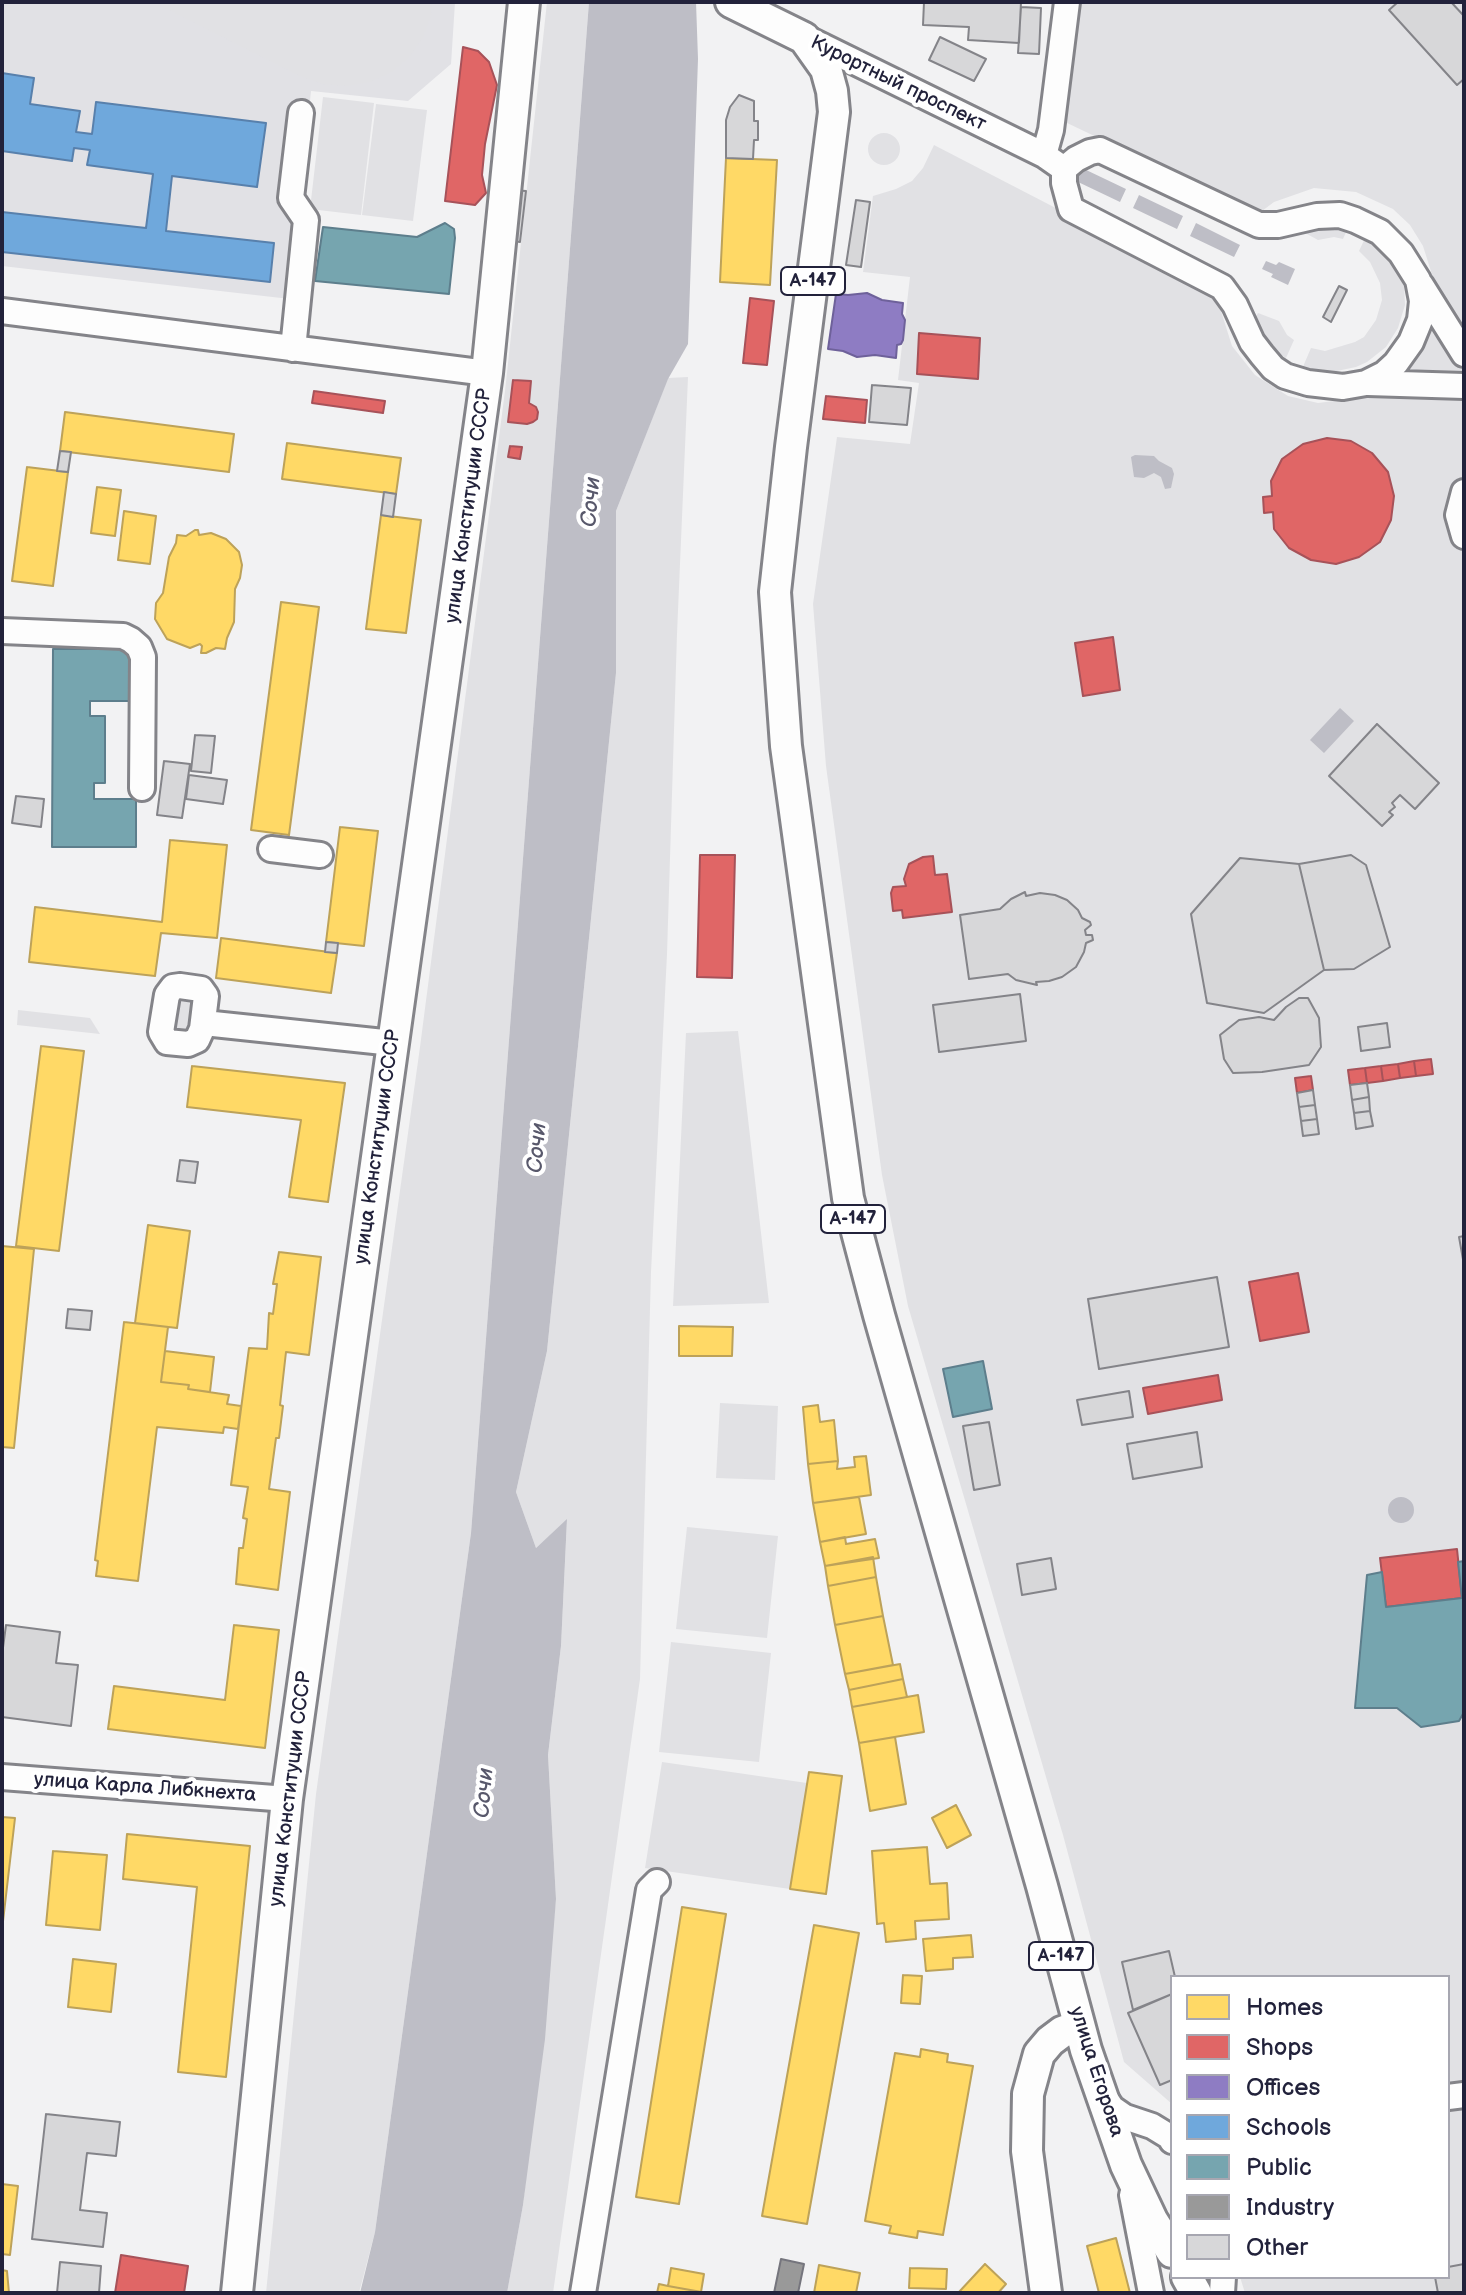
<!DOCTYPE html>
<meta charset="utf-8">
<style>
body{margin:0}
#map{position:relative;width:1466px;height:2295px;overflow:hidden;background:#f2f2f3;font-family:"Balsamiq Sans",sans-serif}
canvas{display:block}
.frame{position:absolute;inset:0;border:4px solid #22223b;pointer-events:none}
.legend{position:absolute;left:1170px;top:1975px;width:280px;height:304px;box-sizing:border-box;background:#fff;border:2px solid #a7a7b1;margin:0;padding:10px 14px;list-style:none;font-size:24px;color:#22223b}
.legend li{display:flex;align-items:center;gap:16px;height:40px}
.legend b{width:40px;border:2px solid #a7a7b1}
</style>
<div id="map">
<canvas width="1466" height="2295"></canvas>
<div class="frame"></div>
<ul class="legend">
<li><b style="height:22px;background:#ffd966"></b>Homes</li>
<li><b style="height:22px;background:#e06666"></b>Shops</li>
<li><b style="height:22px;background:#8e7cc3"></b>Offices</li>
<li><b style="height:22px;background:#6fa8dc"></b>Schools</li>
<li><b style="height:22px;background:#76a5af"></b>Public</li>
<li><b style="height:22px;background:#999"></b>Industry</li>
<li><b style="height:22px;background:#d7d7d9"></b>Other</li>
</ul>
</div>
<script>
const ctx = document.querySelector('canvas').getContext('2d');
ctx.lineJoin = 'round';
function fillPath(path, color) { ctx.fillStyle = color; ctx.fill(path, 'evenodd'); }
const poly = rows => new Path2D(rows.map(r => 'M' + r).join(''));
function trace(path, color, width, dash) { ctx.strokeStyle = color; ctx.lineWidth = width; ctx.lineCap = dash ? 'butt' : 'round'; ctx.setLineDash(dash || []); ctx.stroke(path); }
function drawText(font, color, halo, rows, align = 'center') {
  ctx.font = font + ' "Balsamiq Sans",sans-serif'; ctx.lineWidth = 8; ctx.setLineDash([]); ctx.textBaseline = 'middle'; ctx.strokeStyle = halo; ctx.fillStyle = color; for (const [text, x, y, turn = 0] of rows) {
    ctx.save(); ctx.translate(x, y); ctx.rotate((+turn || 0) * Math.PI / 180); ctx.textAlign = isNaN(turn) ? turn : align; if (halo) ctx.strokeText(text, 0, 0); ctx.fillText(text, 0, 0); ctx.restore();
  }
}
fillPath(poly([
 [2,2,455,2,451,64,408,101,311,91,290,299,2,266]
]), '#e1e1e5');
fillPath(poly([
 [153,2,432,2,431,15,423,37,409,57,391,72,370,82,346,86,323,84,300,76],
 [547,2,589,2,471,1533,375,2232,359,2293,266,2293,316,1794,420,1047,505,391],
 [1078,2,1464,2,1464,2293,1245,2293,1240,2277,1448,2277,1448,1977,1172,1977,1172,2104,1124,2062,1063,1835,908,1306,882,1175,826,766,813,604,837,437,910,444,919,383,898,380,910,277,863,272,873,196,896,189,912,181,923,168,934,145,1218,292,1220,308,1232,346,1255,375,1288,396,1318,403,1366,397,1408,370,1434,319,1435,284,1423,246,1410,225,1393,209,1356,192,1314,188,1274,202,1258,214,1065,122],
 [323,97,374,103,361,215,310,209],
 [376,104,427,110,413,221,362,215],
 '868 149a16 16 0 1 1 32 0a16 16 0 1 1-32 0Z',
 [1351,221,1343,239,1334,237,1318,240,1298,229],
 [1369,230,1400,269,1404,282,1405,305,1398,328,1386,347,1367,362,1356,367,1332,372,1302,369,1311,348,1325,351,1355,342,1364,337,1376,320,1382,300,1380,283,1370,262,1359,251],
 [1258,313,1279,321,1287,335,1294,340,1286,358,1273,350,1253,321],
 [688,377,677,634,667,954,651,1272,640,1679,553,2293,507,2293,523,2205,556,1899,548,1755,561,1646,567,1520,536,1548,516,1492,547,1351,616,673,616,511,668,378],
 [182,999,191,1000,194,1008,191,1026,185,1033,175,1032,172,1025,176,1003],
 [18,1010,90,1018,100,1034,17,1025],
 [738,1031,769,1303,673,1306,686,1033],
 [720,1403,778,1406,775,1480,716,1478],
 [687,1527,778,1536,767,1638,676,1629],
 [671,1642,771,1653,759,1762,659,1752],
 [662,1762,807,1783,790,1889,645,1868]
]), '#e1e1e4');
fillPath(poly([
 [589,2,696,2,698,59,688,344,668,379,616,511,616,673,547,1351,516,1492,536,1548,567,1519,561,1646,548,1755,556,1899,545,2039,523,2205,507,2293,360,2293,375,2232,471,1533],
 [1082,168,1126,189,1120,202,1076,181],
 [1139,195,1183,216,1177,229,1133,208],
 [1196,223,1240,245,1234,257,1190,236],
 [1266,261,1276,265,1279,262,1295,269,1288,285,1271,277,1273,274,1262,269],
 [1135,455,1154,456,1159,461,1172,468,1174,474,1171,488,1165,489,1161,477,1154,473,1144,478,1134,477,1131,457],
 [1340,708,1354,721,1324,753,1310,740],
 '1388 1510a13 13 0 1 1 26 0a13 13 0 1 1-26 0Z'
]), '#bebec6');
const homes = poly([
 [726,158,777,160,770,285,720,282,726,158],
 [65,412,234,434,229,472,60,451,65,412],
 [287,443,401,458,396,494,282,479,287,443],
 [27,467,68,472,53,586,12,581,27,467],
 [97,487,121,490,115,536,91,533,97,487],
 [124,511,156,516,150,564,118,560,124,511],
 [381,515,421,520,406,633,366,629,381,515],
 [195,530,198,530,199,535,211,533,226,539,239,552,242,565,240,578,235,589,234,622,227,638,225,649,216,648,206,653,201,653,202,646,200,644,190,648,167,639,155,619,156,603,163,593,169,557,176,543,177,535,186,536,195,530],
 [281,602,319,607,289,835,251,830,281,602],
 [340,827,378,831,364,946,326,942,340,827],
 [170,840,227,845,217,938,161,933,155,976,29,962,35,907,162,922,170,840],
 [221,938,337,953,331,993,216,978,221,938],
 [41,1046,84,1051,59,1251,16,1246,41,1046],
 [192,1066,345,1083,328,1202,289,1197,301,1120,187,1107,192,1066],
 [148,1225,190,1231,177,1328,135,1323,148,1225],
 [2,1246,34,1249,14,1448,2,1447,2,1246],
 [279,1252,321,1257,309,1355,286,1352,280,1405,283,1406,279,1438,276,1438,269,1489,290,1492,278,1590,236,1584,239,1548,243,1548,247,1519,243,1518,248,1487,231,1485,249,1348,267,1349,269,1313,273,1314,277,1284,273,1284,279,1252],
 [124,1322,168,1327,161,1382,189,1385,188,1389,229,1395,227,1404,241,1406,238,1429,224,1427,223,1433,157,1427,138,1581,96,1576,98,1561,95,1560,124,1322],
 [679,1326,733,1327,732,1356,679,1356,679,1326],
 [165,1351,214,1357,210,1392,188,1389,189,1385,161,1382,165,1351],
 [818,1405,820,1422,834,1420,838,1461,808,1464,803,1407,818,1405],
 [866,1456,871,1495,813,1503,808,1464,838,1461,837,1469,855,1467,854,1457,866,1456],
 [859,1497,866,1534,820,1542,813,1503,859,1497],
 [845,1537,846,1544,875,1539,879,1558,825,1566,820,1542,845,1537],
 [873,1557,876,1577,828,1586,825,1566,873,1557],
 [876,1577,883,1616,835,1625,828,1586,876,1577],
 [883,1616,893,1665,845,1674,835,1625,883,1616],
 [234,1625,279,1630,265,1748,108,1729,114,1686,225,1700,234,1625],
 [900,1664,903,1679,849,1690,845,1674,900,1664],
 [903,1679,907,1697,852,1707,849,1690,903,1679],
 [918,1695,924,1732,859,1743,852,1707,918,1695],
 [895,1737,906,1804,870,1811,859,1743,895,1737],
 [809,1772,842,1776,826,1894,790,1889,809,1772],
 [956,1805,971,1835,947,1848,932,1818,956,1805],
 [2,1817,15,1818,2,1930,2,1817],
 [127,1834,250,1846,226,2077,178,2072,197,1887,123,1879,127,1834],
 [927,1847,930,1884,947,1883,949,1919,915,1921,916,1939,886,1942,884,1923,877,1924,872,1851,927,1847],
 [53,1851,107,1855,100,1930,46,1925,53,1851],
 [682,1907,726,1914,679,2204,636,2197,682,1907],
 [814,1925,859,1933,807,2224,762,2216,814,1925],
 [971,1935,973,1957,953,1958,953,1969,926,1971,923,1939,971,1935],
 [73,1959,116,1964,111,2012,68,2007,73,1959],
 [903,1975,922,1976,920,2004,901,2003,903,1975],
 [921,2049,948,2054,947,2062,973,2066,943,2235,918,2231,917,2238,889,2233,891,2226,865,2221,895,2053,920,2057,921,2049],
 [2,2184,18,2186,10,2255,2,2254,2,2184],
 [1116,2238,1130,2293,1099,2293,1087,2246,1116,2238],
 [985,2264,1006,2284,998,2293,960,2293,959,2292,985,2264],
 [819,2265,860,2273,856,2293,814,2293,819,2265],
 [671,2268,704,2274,701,2292,668,2286,671,2268],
 [910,2268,947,2269,946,2289,909,2288,910,2268],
 [2,2270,7,2271,9,2293,2,2293,2,2270],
 [659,2284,668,2286,707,2293,657,2293,659,2284]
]);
fillPath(homes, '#ffd966');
trace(homes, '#bda259', 2);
const shops = poly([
 [463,47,478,51,489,62,497,85,485,144,482,175,486,193,475,205,445,201,463,47],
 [750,298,774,301,767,365,743,363,750,298],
 [919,333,980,338,978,379,917,374,919,333],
 [513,380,531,381,529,403,536,407,538,412,537,419,533,422,527,424,508,422,513,380],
 [314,391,385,401,383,413,312,403,314,391],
 [826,396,867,400,865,423,823,419,826,396],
 [1327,438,1351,441,1372,453,1388,472,1394,496,1391,520,1380,542,1359,557,1336,564,1311,560,1289,548,1274,529,1273,512,1264,513,1263,497,1272,496,1271,481,1282,459,1303,444,1327,438],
 [510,446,522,447,520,459,508,457,510,446],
 [1113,637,1120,690,1083,696,1075,643,1113,637],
 [700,855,735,855,732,978,697,977,700,855],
 [933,856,935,875,947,874,952,912,903,918,902,910,893,911,891,893,893,887,906,886,904,879,909,864,923,857,933,856],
 [1431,1059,1433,1074,1416,1076,1414,1061,1431,1059],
 [1414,1061,1416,1076,1400,1078,1398,1064,1414,1061],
 [1398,1064,1400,1078,1383,1081,1381,1066,1398,1064],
 [1381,1066,1383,1081,1367,1083,1365,1068,1381,1066],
 [1365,1068,1367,1083,1350,1085,1348,1070,1365,1068],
 [1311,1076,1313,1090,1297,1093,1295,1078,1311,1076],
 [1298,1273,1309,1332,1260,1341,1249,1282,1298,1273],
 [1218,1375,1222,1400,1148,1414,1143,1388,1218,1375],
 [1457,1549,1462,1598,1386,1607,1380,1558,1457,1549],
 [121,2255,188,2266,184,2293,115,2293,121,2255]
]);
fillPath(shops, '#e06666');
trace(shops, '#a75259', 2);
const offices = poly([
 [867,293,882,300,903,303,902,314,905,320,903,340,901,344,897,345,896,358,875,355,857,357,843,351,828,349,836,294,848,295,867,293]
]);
fillPath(offices, '#8e7cc3');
trace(offices, '#6e619a', 2);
const schools = poly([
 [2,73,34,78,30,104,80,111,76,132,92,134,96,102,266,123,257,187,172,176,166,231,274,243,270,282,2,252,2,212,146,228,153,174,87,165,90,150,74,148,72,161,2,151,2,73]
]);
fillPath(schools, '#6fa8dc');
trace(schools, '#5880ac', 2);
const public = poly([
 [445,223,454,229,455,238,449,294,315,281,323,227,417,237,445,223],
 [53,649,132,649,132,701,90,701,90,716,105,716,105,783,94,783,94,799,136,799,136,847,52,847,53,649],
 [983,1361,992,1409,953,1417,943,1369,983,1361],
 [1464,1561,1464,1712,1459,1721,1421,1727,1397,1708,1355,1708,1367,1575,1382,1572,1386,1607,1462,1598,1458,1562,1464,1561]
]);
fillPath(public, '#76a5af');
trace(public, '#5d7e8c', 2);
const industry = poly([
 [781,2259,804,2264,798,2293,774,2293,781,2259]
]);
fillPath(industry, '#999');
trace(industry, '#75757d', 2);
const building = poly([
 [924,2,1021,2,1019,43,968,40,969,27,923,25,924,2],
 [1398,2,1451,2,1464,16,1464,79,1457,85,1389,10,1398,2],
 [1021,7,1041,8,1039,54,1018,53,1021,7],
 [940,37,986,59,974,81,929,60,940,37],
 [739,95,754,101,754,121,758,121,758,140,754,140,753,159,726,158,726,120,730,107,739,95],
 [512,190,526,191,520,242,506,240,512,190],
 [856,200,870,202,861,267,846,265,856,200],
 [1339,286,1347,290,1331,322,1323,317,1339,286],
 [872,385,911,388,907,425,869,422,872,385],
 [60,451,71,452,68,472,57,471,60,451],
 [384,492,396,494,393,517,381,515,384,492],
 [1377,724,1439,783,1415,809,1400,795,1392,803,1395,807,1389,812,1393,815,1382,826,1329,776,1377,724],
 [195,735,215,736,211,773,191,771,195,735],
 [164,761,190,764,182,818,157,815,164,761],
 [189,775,227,780,223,804,186,799,189,775],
 [16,796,44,799,41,827,12,823,16,796],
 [1351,855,1366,865,1390,947,1354,969,1324,970,1299,864,1351,855],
 [1240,858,1299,864,1324,970,1264,1013,1207,1003,1191,914,1240,858],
 [1025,892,1026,896,1040,893,1055,895,1067,900,1078,910,1082,918,1090,922,1091,925,1085,930,1086,935,1092,935,1093,940,1086,943,1084,952,1076,967,1062,977,1049,981,1036,982,1037,985,1016,980,1008,974,969,979,960,915,1000,909,1011,899,1025,892],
 [326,942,338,943,337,953,325,952,326,942],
 [1020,994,1026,1041,939,1052,933,1005,1020,994],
 [1299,998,1308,998,1319,1018,1321,1047,1309,1065,1262,1072,1233,1073,1224,1059,1220,1035,1239,1020,1259,1017,1274,1020,1286,1007,1299,998],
 [1387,1023,1390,1047,1361,1051,1358,1027,1387,1023],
 [1367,1083,1369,1097,1352,1100,1350,1085,1367,1083],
 [1313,1090,1315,1105,1299,1107,1297,1093,1313,1090],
 [1369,1097,1370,1111,1354,1113,1352,1100,1369,1097],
 [1315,1105,1317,1119,1301,1121,1299,1107,1315,1105],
 [1370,1111,1373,1126,1356,1129,1354,1113,1370,1111],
 [1317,1119,1319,1134,1303,1136,1301,1121,1317,1119],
 [180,1160,198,1162,195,1183,177,1181,180,1160],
 [1464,1236,1464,1265,1459,1237,1464,1236],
 [1217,1277,1229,1347,1099,1369,1088,1299,1217,1277],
 [68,1309,92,1311,90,1330,66,1328,68,1309],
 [1129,1391,1133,1417,1082,1425,1077,1400,1129,1391],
 [989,1422,1000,1485,974,1490,963,1426,989,1422],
 [1197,1432,1202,1467,1133,1479,1127,1444,1197,1432],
 [1051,1558,1056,1589,1022,1595,1017,1564,1051,1558],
 [6,1625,60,1632,56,1663,78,1665,71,1726,2,1717,2,1655,6,1625],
 [1169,1951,1175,1977,1172,1977,1172,1994,1133,2010,1122,1962,1169,1951],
 [1172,1994,1172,2080,1160,2085,1128,2013,1172,1994],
 [46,2114,120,2122,116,2156,87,2153,80,2210,107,2213,103,2247,32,2239,46,2114],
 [60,2262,101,2266,99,2293,57,2293,60,2262],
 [1464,2264,1464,2293,1438,2293,1435,2277,1448,2277,1448,2267,1464,2264]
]);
fillPath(building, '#d7d7d9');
trace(building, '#848489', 2);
const minor = poly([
 [806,38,1044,155,1064,169],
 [1100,150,1259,225,1278,225,1317,216,1340,215,1355,220,1380,232,1401,253,1418,280,1422,301,1420,320,1411,342,1396,363,1384,374,1366,383,1343,387,1308,383,1285,376,1273,368,1262,355,1252,342,1235,305,1222,287,1071,209,1064,183,1064,169,1076,159,1090,152,1100,150],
 [1044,155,1051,130,1067,2],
 [1421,285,1464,354],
 [2,311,487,373],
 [293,349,306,220,291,198,301,113],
 [1368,383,1464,386],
 [1464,492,1458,515,1464,536],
 [2,631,123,636,131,640,139,647,143,657,142,788],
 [271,849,320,855],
 [180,986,201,989,206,996,202,1029,197,1040,188,1044,167,1042,161,1032,167,995,173,987,180,986],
 [204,1023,393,1043],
 [2,1777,287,1799],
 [1103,2095,1112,2108,1125,2117,1152,2126,1170,2137,1172,2141],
 [1448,2097,1464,2095],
 [1132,2195,1151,2293],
 [583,2293,649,1890,657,1882],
 [1222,2293,1223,2277]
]);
const major = poly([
 [731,2,804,38,826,69,832,91,834,112,791,447,775,592,786,746,848,1198,879,1315,1042,1886,1086,2050,1126,2165,1152,2220,1172,2252],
 [1187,2277,1196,2293],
 [237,2293,287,1799,487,373,524,2],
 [1046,2293,1027,2151,1028,2094,1039,2054,1050,2041,1062,2032,1079,2026]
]);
trace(minor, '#848489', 30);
trace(major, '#848489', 36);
trace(minor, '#fdfdfd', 24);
trace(major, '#fdfdfd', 30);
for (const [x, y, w] of [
 [813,281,64],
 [853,1219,64],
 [1061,1956,64]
]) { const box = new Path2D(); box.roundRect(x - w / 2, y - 14, w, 28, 6); ctx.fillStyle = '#fff'; ctx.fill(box); trace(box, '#22223b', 2); }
drawText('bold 18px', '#22223b', null, [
 ["А-147",813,281],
 ["А-147",853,1219],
 ["А-147",1061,1956]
]);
drawText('20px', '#22223b', '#fff', [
 ["Курортный проспект",898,84,26],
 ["улица Конституции СССР",469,506,-82],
 ["улица Конституции СССР",378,1147,-82],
 ["улица Карла Либкнехта",145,1788,4],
 ["улица Конституции СССР",291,1789,-83],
 ["улица Егорова",1096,2072,72]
]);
drawText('italic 22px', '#58586b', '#fff', [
 ["Сочи",592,502,-85],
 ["Сочи",538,1148,-85],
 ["Сочи",485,1793,-85]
]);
</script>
